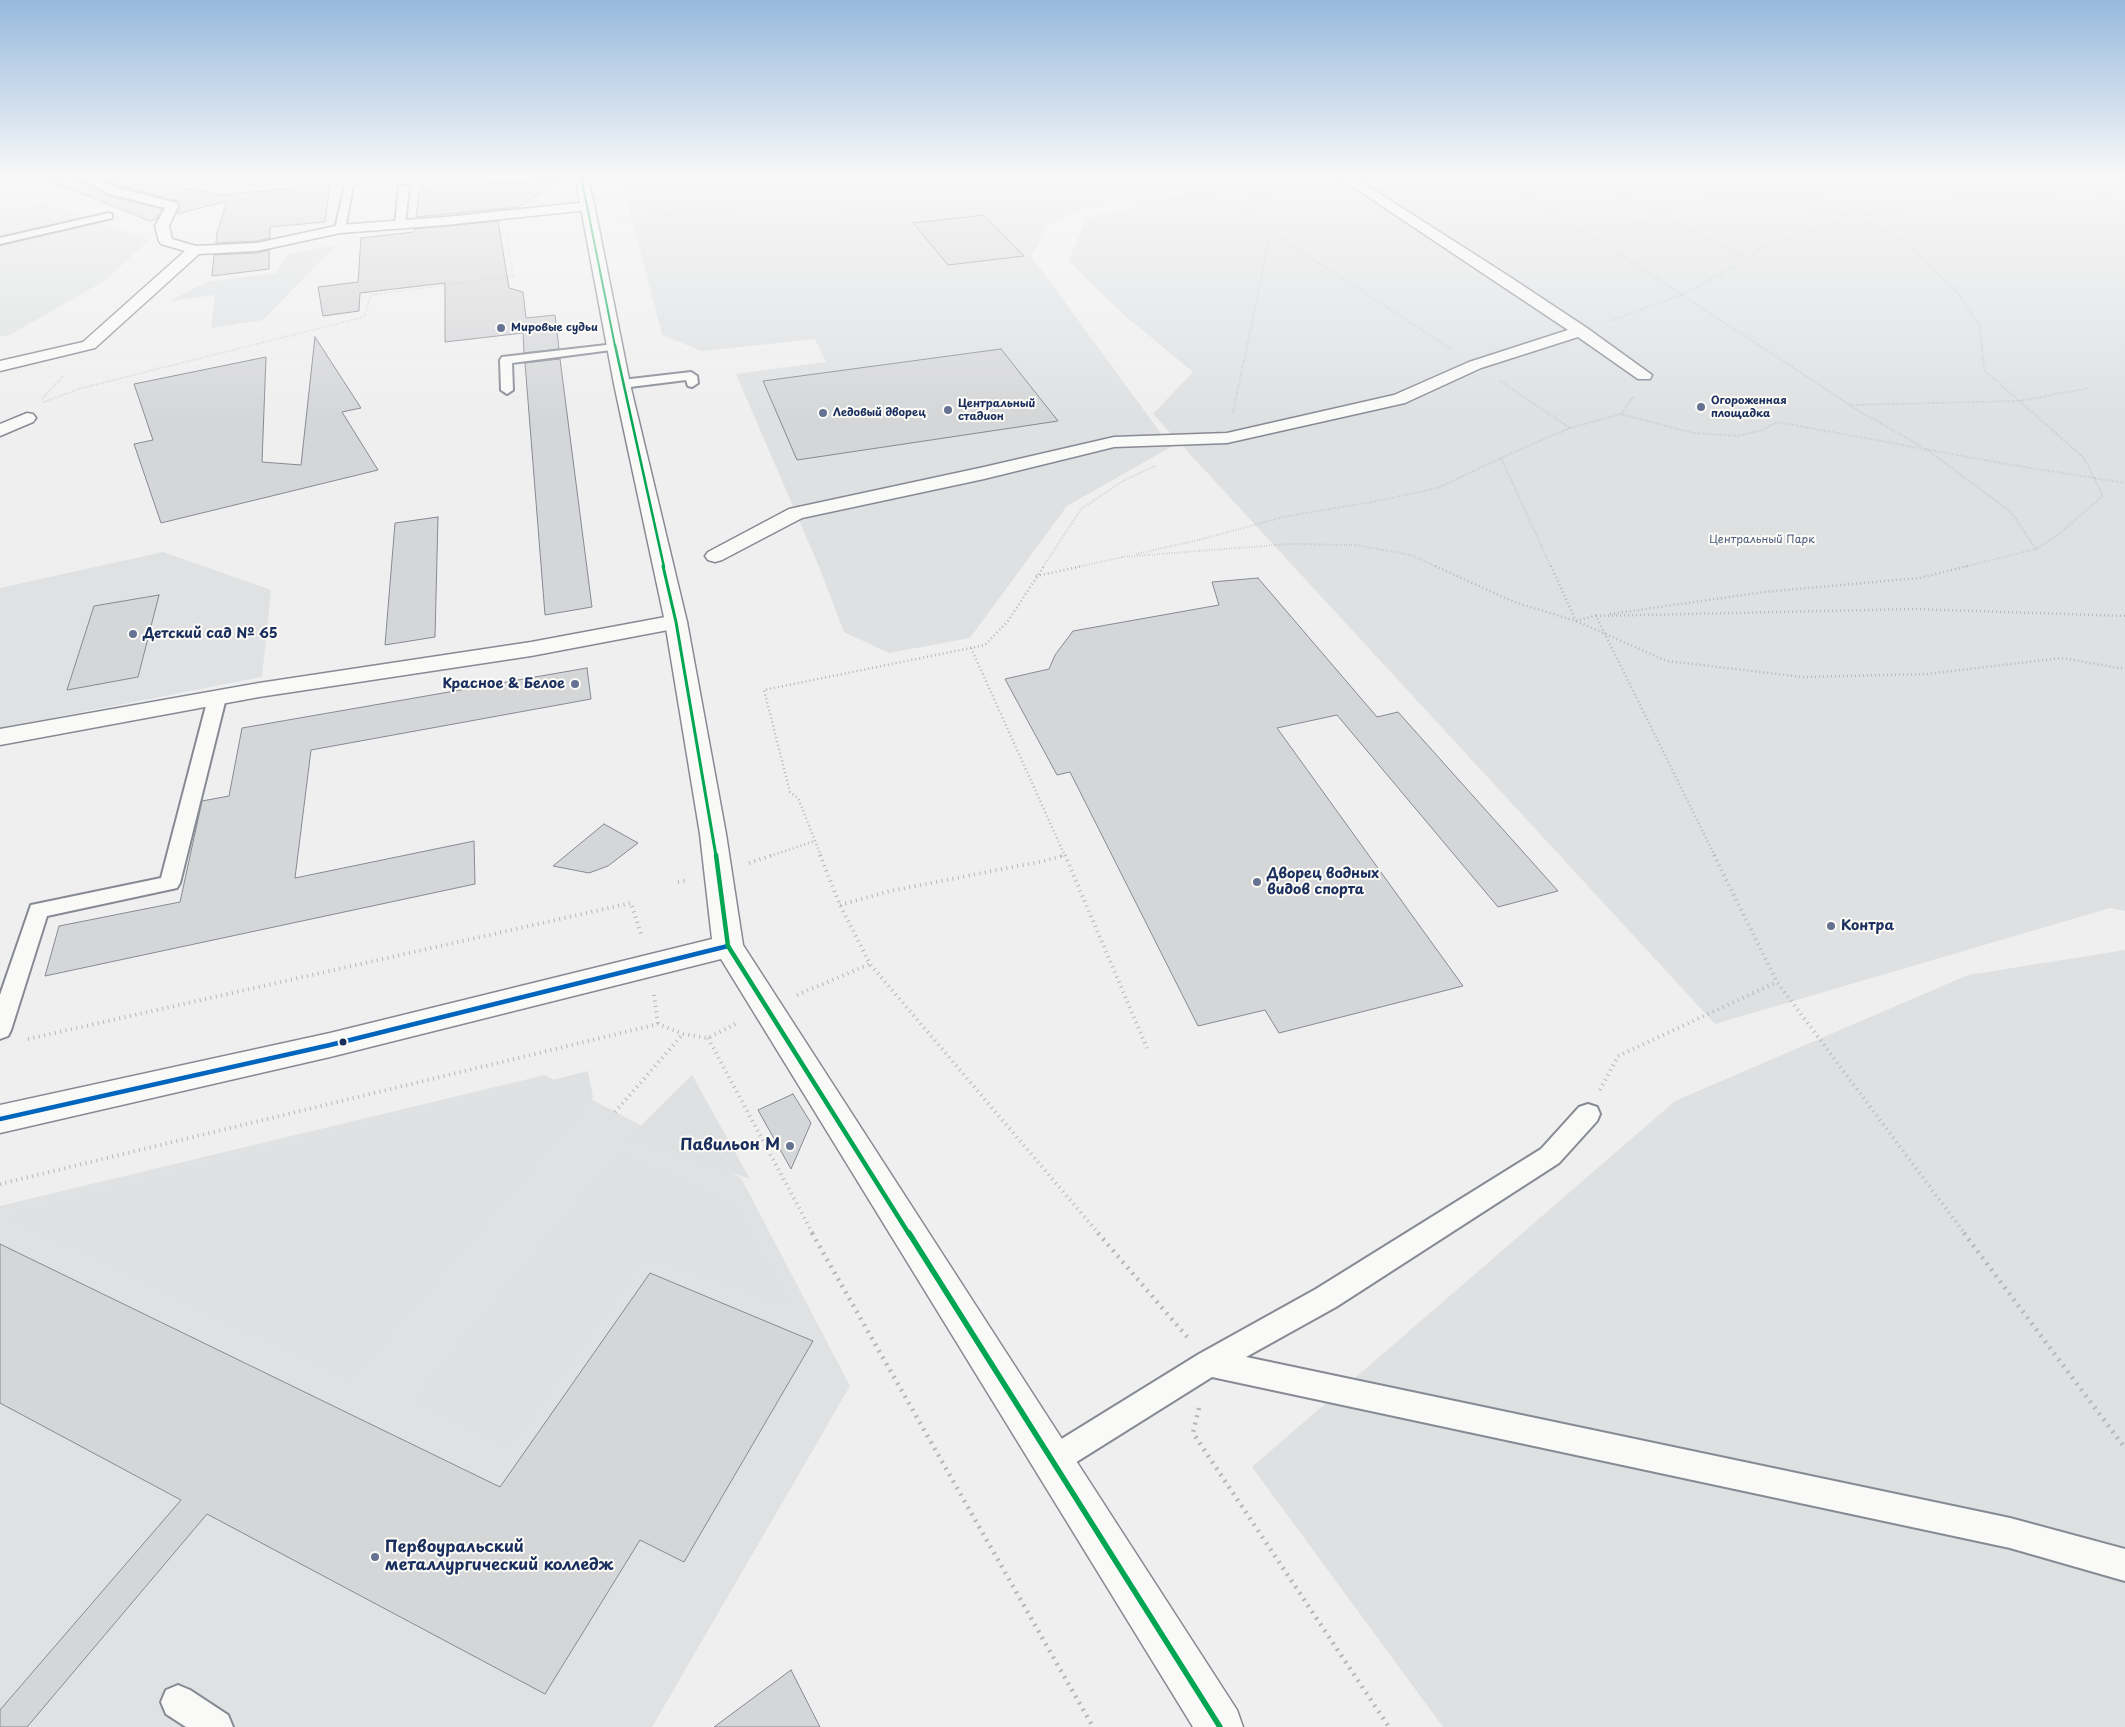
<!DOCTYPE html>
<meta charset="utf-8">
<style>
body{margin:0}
canvas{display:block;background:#efefef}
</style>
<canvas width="2125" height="1727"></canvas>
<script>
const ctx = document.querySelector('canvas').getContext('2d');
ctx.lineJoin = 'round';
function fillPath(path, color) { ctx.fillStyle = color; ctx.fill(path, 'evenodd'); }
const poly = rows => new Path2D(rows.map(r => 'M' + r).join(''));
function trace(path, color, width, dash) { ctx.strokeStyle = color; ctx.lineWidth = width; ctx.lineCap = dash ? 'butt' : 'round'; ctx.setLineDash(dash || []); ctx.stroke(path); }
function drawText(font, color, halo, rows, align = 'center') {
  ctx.font = font + ' "Playpen Sans",sans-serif'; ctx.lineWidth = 4; ctx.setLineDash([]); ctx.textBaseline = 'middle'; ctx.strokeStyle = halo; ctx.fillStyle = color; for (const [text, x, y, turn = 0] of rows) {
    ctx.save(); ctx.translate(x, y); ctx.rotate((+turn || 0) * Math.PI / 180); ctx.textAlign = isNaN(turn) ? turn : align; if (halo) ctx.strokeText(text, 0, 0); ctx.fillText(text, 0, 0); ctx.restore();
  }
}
fillPath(poly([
 [46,204,149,240,104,281,10,335,0,336,0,208],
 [163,552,271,590,262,677,0,728,0,588],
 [545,1075,741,1178,850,1386,652,1727,0,1727,0,1206]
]), '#dfe1e2');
fillPath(poly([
 [621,176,1201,176,1210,184,1083,208,1049,225,1031,256,1171,447,1067,506,970,638,889,653,844,632,820,569,736,374,826,362,815,339,702,351,662,335],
 [1212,176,2061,176,2125,187,2125,911,2110,908,1715,1024,1153,414,1193,372,1124,315,1068,260,1087,219,1222,184],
 [336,245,263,320,211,328,215,295,169,301,207,282,276,273,287,254],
 [2125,950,2125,1727,1443,1727,1252,1467,1675,1101,1968,975],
 [588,1071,593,1097,350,1380,10,1217],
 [692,1075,750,1179,628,1138],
 [620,1152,738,1209,789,1306,646,1255,510,1447,414,1400]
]), '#dee0e2');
const building = poly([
 [39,176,76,176,109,196,162,209,157,219,150,221,39,176],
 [98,176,124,176,146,188,162,184,229,196,229,194,330,185,325,222,270,227,270,238,257,241,216,243,217,233,227,201,177,214,180,207,177,201,119,186,98,176],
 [563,178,519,207,416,217,420,189,563,178],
 [984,215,1024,256,948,265,913,223,984,215],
 [498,221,509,288,523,292,526,318,555,315,559,349,524,353,523,333,445,342,445,283,360,293,359,311,323,316,318,287,358,282,361,238,414,232,415,229,498,221],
 [269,250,269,269,212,276,214,255,257,253,269,250],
 [315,337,361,408,342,412,378,470,161,523,134,444,153,440,134,384,266,357,262,462,301,465,315,337],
 [1001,349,1058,421,797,460,763,381,1001,349],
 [560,359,592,607,545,615,525,363,560,359],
 [438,517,435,637,385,645,395,523,438,517],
 [1258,578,1377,717,1398,712,1558,891,1498,907,1337,715,1277,728,1463,986,1279,1033,1265,1010,1198,1026,1070,772,1057,775,1005,679,1049,669,1055,655,1073,631,1219,605,1212,582,1258,578],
 [159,595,138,677,67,690,94,606,159,595],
 [587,668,591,699,311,750,295,878,474,841,475,884,45,976,59,926,180,902,202,801,229,796,242,728,587,668],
 [604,824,638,843,608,866,589,873,553,866,604,824],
 [793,1094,811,1123,791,1169,758,1110,793,1094],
 [0,1244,500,1487,650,1273,813,1341,684,1562,640,1540,545,1694,207,1514,27,1727,0,1727,0,1710,181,1500,0,1403,0,1244],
 [791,1670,820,1727,714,1727,791,1670]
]);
fillPath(building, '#d5d6d8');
trace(building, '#868a93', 1);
const lane = poly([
 [2120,176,2125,176,2125,180,2121,179,2120,176],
 [350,178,354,181,345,229,340,232,335,229,346,181,350,178],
 [404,185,409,188,405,224,400,227,395,224,399,188,404,185],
 [109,213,112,214,112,218,0,244,0,238,109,213],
 [615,344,621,347,619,349,512,363,513,390,507,394,501,390,500,360,502,357,615,344],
 [691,372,697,376,698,383,692,387,688,386,686,380,622,388,616,384,622,380,691,372],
 [217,693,223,694,226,698,180,883,177,888,47,916,11,1030,8,1036,0,1039,0,995,31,905,161,878,208,698,211,694,217,693],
 [1588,1104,1597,1107,1600,1114,1597,1121,1559,1163,1336,1307,1246,1357,2010,1518,2125,1549,2125,1581,2010,1548,1212,1377,1062,1471,1052,1476,1042,1471,1037,1461,1042,1451,1199,1354,1316,1289,1541,1149,1579,1107,1588,1104],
 [178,1685,190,1690,228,1715,233,1727,186,1727,166,1714,161,1702,166,1690,178,1685]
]);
const street = poly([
 [78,176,94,176,118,188,177,203,178,206,169,226,172,239,196,246,257,243,340,225,445,217,588,202,594,206,588,210,445,225,340,233,257,251,199,254,95,348,0,371,0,361,83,342,185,251,161,244,159,241,155,226,165,208,110,194,78,176],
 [418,176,467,176,461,180,424,180,418,176],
 [1337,176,1352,176,1507,275,1587,328,1652,375,1650,379,1638,379,1578,337,1481,368,1405,403,1227,443,1114,447,984,479,802,518,722,560,715,562,708,560,705,556,708,552,789,509,984,467,1114,437,1227,433,1394,395,1469,362,1568,330,1337,176],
 [27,413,33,414,36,418,33,422,0,436,0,424,27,413],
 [676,615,684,617,687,622,684,627,531,656,259,697,0,745,0,729,259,683,531,642,676,615]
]);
const secondary = poly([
 [575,176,587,176,593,199,630,384,687,622,726,834,743,945,1237,1710,1243,1727,1193,1727,721,959,330,1057,0,1133,0,1105,330,1033,712,939,700,834,665,622,614,384,575,176]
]);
trace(lane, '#868a93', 4);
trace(street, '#868a93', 3);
trace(secondary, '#868a93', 3);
trace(poly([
 [550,176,558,178],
 [1152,176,1170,191,1242,206],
 [1226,176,1252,200],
 [1315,176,1245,203,1242,206,1271,232,1451,349],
 [1424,176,1462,180,1520,176],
 [1496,176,1635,264,1850,405,2020,401,2089,388],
 [1588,176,1747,258],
 [1598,176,1809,207,1856,217,1899,238,1954,288,1980,326,1984,370,2084,458,2103,496,2058,535,2036,549,1963,567],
 [1699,189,1819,200,1919,202],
 [2089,192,2115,196],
 [620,220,797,200,875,214,969,208,1024,211,1202,198],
 [1580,229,1671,219],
 [1610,321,1681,295,1736,266,1761,249,1843,220,1921,204,1962,198,2090,190,2105,184],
 [1500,381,1570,428,1501,458,1551,567],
 [42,399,63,376],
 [44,402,82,388,364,317,371,295,513,276,507,236],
 [1850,406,1921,446],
 [1233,412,1271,232],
 [1621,414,1634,396],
 [1570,428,1621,414,1693,433,1738,436,1762,430,1777,422,2012,465,2125,483],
 [1926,449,2011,512,2036,549],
 [1136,554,1203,539,1283,517,1377,501,1438,488,1501,458],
 [1122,557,1289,544,1356,545,1411,555,1437,567],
 [1043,567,1081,509,1123,481,1157,465],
 [1077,567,1123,557]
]), '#b4b7bc', 2, [0.5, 2]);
trace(poly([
 [1435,566,1514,602,1576,621,1667,661,1803,677,1927,674,2061,658,2125,669],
 [1551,566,1576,621],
 [1036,576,1083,566],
 [1610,614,1764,592,1919,578,1968,566],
 [1576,621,1597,615],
 [971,648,1065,856],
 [770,856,815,841],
 [821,856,798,798,790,792,764,690,985,645,1008,621,1044,566],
 [1061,856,1065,855],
 [1715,856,1596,616,1914,609,2125,616]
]), '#b4b7bc', 2.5, [1, 3]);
trace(poly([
 [820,855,840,905,870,964,1099,1234],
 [1065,855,1147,1048],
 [1714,855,1777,982,1965,1234],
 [749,863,773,855],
 [678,882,688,880],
 [840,905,890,891,1044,861,1065,855],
 [654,995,658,1024],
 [797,995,870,964],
 [708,1038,813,1234],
 [28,1039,631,903,642,937],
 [1600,1090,1618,1056,1777,982],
 [615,1112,683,1034],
 [0,1184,658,1024,683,1034,708,1038,739,1022]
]), '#b4b7bc', 4, [1, 4.5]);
trace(poly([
 [812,1233,1093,1727],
 [1098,1233,1188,1338],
 [1964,1233,2125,1448],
 [1199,1408,1193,1433,1389,1727]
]), '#b4b7bc', 4.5, [2, 5.5]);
fillPath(lane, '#f9f9f8');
fillPath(street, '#f9f9f8');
fillPath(secondary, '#f9f9f8');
trace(poly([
 [0,1119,330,1045,728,946]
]), '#0065bd', 4.5);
trace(poly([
 [581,176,615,346]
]), '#00a651', 2);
trace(poly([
 [615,345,664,567]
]), '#00a651', 2.5);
trace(poly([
 [663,566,676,622,716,856]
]), '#00a651', 3);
trace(poly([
 [716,855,728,946,909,1234]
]), '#00a651', 4.5);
trace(poly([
 [909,1233,1220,1727]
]), '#00a651', 5.5);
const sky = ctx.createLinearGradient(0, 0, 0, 418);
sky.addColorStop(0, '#97b9dd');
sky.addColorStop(0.42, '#f8f8f8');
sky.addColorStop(1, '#f8f8f800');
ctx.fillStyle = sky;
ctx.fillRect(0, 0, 2125, 418);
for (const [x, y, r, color] of [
 [501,328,5,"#657291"],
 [1701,407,5,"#657291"],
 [948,410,5,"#657291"],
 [823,413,5,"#657291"],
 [133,634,5,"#657291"],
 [575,684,5,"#657291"],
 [1257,882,5,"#657291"],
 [1831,926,5,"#657291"],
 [343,1042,4.5,"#1b2f5e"],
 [790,1146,5,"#657291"],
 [375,1557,5,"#657291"]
]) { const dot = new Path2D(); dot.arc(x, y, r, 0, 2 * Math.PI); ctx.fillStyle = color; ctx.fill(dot); trace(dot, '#fdfcf7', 2); }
drawText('bold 11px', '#1b2f5e', '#fdfcf7', [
 ["Мировые судьи",511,328],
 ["Огороженная",1711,401],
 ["площадка",1711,414],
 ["Центральный",958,404],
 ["стадион",958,417],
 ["Ледовый дворец",833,413]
], 'left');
drawText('11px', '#48587c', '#fdfcf7', [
 ["Центральный Парк",1762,540]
]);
drawText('bold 14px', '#1b2f5e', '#fdfcf7', [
 ["Детский сад № 65",143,634],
 ["Красное & Белое",565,684,"right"],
 ["Дворец водных",1267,874],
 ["видов спорта",1267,890],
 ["Контра",1841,926]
], 'left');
drawText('bold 16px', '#1b2f5e', '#fdfcf7', [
 ["Павильон М",780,1146],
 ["Первоуральский",385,1548,"left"],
 ["металлургический колледж",385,1566,"left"]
], 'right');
</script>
